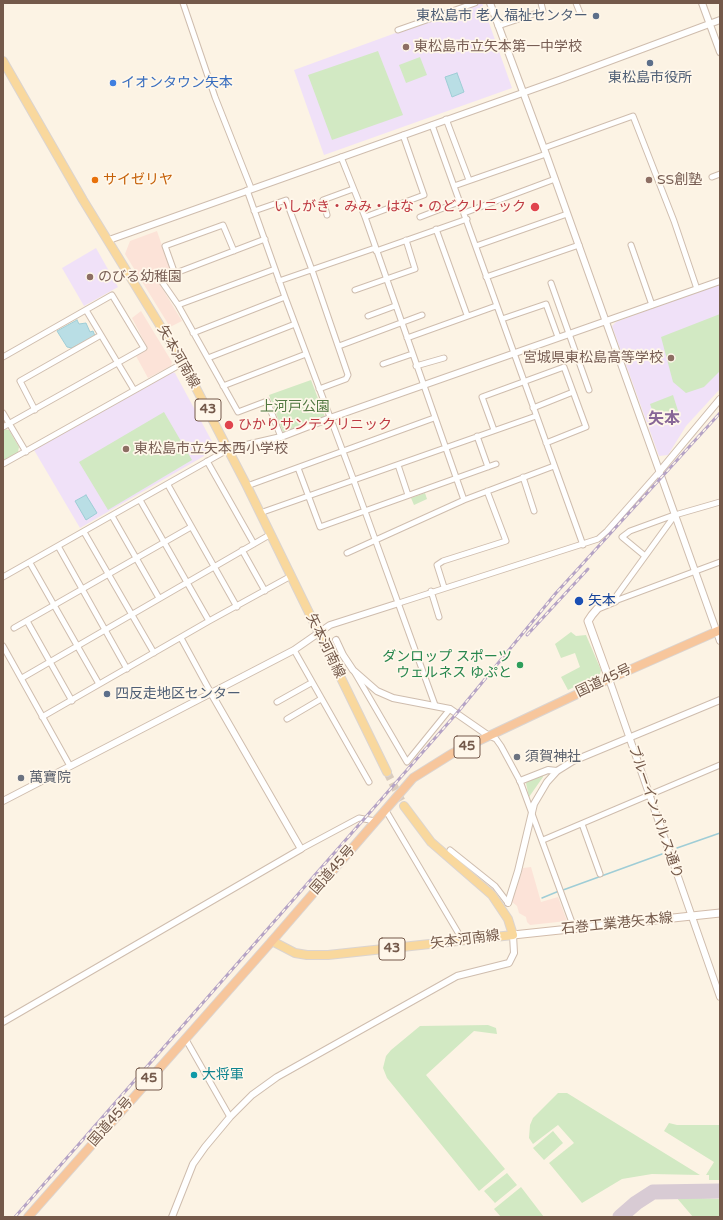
<!DOCTYPE html>
<meta charset="utf-8">
<style>
body{margin:0}
#map{position:relative;width:723px;height:1220px;overflow:hidden;background:#fcf3e4;font-family:"Varela Round",sans-serif}
canvas{display:block}
.frame{position:absolute;inset:0;border:4px solid #74594a;pointer-events:none}
</style>
<div id="map">
<canvas width="723" height="1220"></canvas>
<div class="frame"></div>
</div>
<script>
const ctx = document.querySelector('canvas').getContext('2d');
ctx.lineJoin = 'round';
function fillPath(path, color) { ctx.fillStyle = color; ctx.fill(path, 'evenodd'); }
const poly = rows => new Path2D(rows.map(r => 'M' + r).join(''));
function trace(path, color, width, dash) { ctx.strokeStyle = color; ctx.lineWidth = width; ctx.lineCap = dash ? 'butt' : 'round'; ctx.setLineDash(dash || []); ctx.stroke(path); }
function drawText(font, color, halo, rows, align = 'center') {
  ctx.font = font + ' "Varela Round","Noto Sans JP",sans-serif'; ctx.lineWidth = 3.5; ctx.setLineDash([]); ctx.textBaseline = 'middle'; ctx.strokeStyle = halo; ctx.fillStyle = color; for (const [text, x, y, turn = 0] of rows) {
    ctx.save(); ctx.translate(x, y); ctx.rotate((+turn || 0) * Math.PI / 180); ctx.textAlign = isNaN(turn) ? turn : align; if (halo) ctx.strokeText(text, 0, 0); ctx.fillText(text, 0, 0); ctx.restore();
  }
}
fillPath(poly([
 [157,231,170,269,169,273,156,278,182,321,170,327,125,254,130,241],
 [141,311,172,362,171,366,148,378,136,356,148,349,132,318],
 [531,867,541,902,558,897,567,921,530,925,527,922,526,917,519,913,517,906,512,902,523,868]
]), '#fce3d8');
fillPath(poly([
 [478,3,482,3,512,88,324,155,294,70],
 [96,248,118,287,84,306,62,268],
 [720,283,720,389,686,426,668,455,659,456,612,326,616,322],
 [170,371,175,373,215,447,211,452,80,528,34,450]
]), '#f0e1f8');
fillPath(poly([
 [378,51,403,115,332,140,308,75],
 [420,57,427,75,406,83,399,65],
 [720,314,720,371,704,387,686,393,673,382,661,337],
 [311,380,325,417,283,432,269,395],
 [673,395,680,417,657,424,650,404],
 [164,412,192,460,108,510,79,462],
 [4,429,9,430,19,447,18,452,3,461],
 [425,493,427,499,414,505,411,498],
 [571,632,576,636,586,635,601,670,600,674,568,690,561,677,580,667,575,653,561,658,555,644],
 [543,773,543,777,529,797,526,783],
 [488,1025,496,1028,497,1034,474,1031,426,1075,505,1169,479,1191,387,1078,383,1068,386,1056,391,1050,420,1026],
 [558,1093,567,1093,700,1175,652,1174,622,1179,582,1203,549,1163,574,1143,558,1125,533,1144,529,1138,530,1125,533,1118],
 [669,1123,677,1125,720,1125,720,1180,709,1180,709,1175,706,1175,714,1162,664,1131],
 [553,1131,563,1143,544,1160,533,1148],
 [507,1173,517,1185,495,1203,484,1191],
 [521,1187,544,1217,501,1217,494,1209],
 [676,1197,720,1199,720,1217,693,1217]
]), '#d2e9c3');
const water = poly([
 [457,73,464,92,452,97,445,77,457,73],
 [77,320,79,324,86,323,90,332,93,331,95,336,72,348,67,347,57,331,77,320],
 [86,495,97,513,86,520,75,501,86,495]
]);
fillPath(water, '#b9dee5');
trace(water, '#9fcdd6', 1);
trace(poly([
 [677,848,720,833],
 [563,890,662,854],
 [542,898,559,891]
]), '#9fcdd6', 1.5);
trace(poly([
 [620,1217,636,1203,653,1192,720,1191]
]), '#d8cbd4', 15);
trace(poly([
 [387,772,404,806]
]), '#daccbe', 8, [8, 4]);
const minor = poly([
 [183,3,215,97,251,188],
 [576,3,580,13],
 [498,26,543,11,541,3],
 [398,30,475,3],
 [446,119,469,180],
 [432,125,583,545],
 [544,148,633,116,674,221,697,289],
 [341,157,365,217,464,500],
 [712,177,720,174],
 [454,186,546,154],
 [247,190,285,297,354,481,435,705],
 [254,211,286,200,312,270,348,375,346,379,319,389],
 [464,213,555,179],
 [327,215,323,200,353,189],
 [365,217,424,195,403,135],
 [420,217,459,202],
 [436,229,467,315],
 [265,239,160,279,178,305,238,412,267,401,281,437],
 [631,245,652,305],
 [476,246,567,214],
 [376,251,467,219],
 [175,274,165,246,223,225,234,251],
 [486,277,579,245],
 [279,281,375,248],
 [551,283,589,390],
 [355,290,415,269,406,240],
 [178,305,275,269],
 [86,310,134,390],
 [368,316,395,306],
 [502,319,546,304,558,337],
 [193,333,285,297],
 [407,338,496,306],
 [339,346,422,315],
 [3,357,112,295,144,348,3,427],
 [208,358,295,324],
 [383,364,412,354],
 [416,366,444,358],
 [223,386,306,354],
 [533,408,573,392],
 [35,410,20,381,101,335],
 [3,413,26,452],
 [494,430,482,397,564,367,586,427,546,443],
 [477,436,488,467],
 [207,461,254,544],
 [3,464,183,363],
 [398,465,408,495],
 [298,468,320,527,496,464],
 [523,477,534,511],
 [168,485,237,607],
 [247,486,434,418],
 [140,500,209,621],
 [260,513,536,416],
 [112,516,159,598],
 [84,532,154,653],
 [58,546,127,669],
 [242,550,265,591],
 [347,553,464,500,554,466],
 [645,556,622,537,630,531,674,515],
 [30,563,99,684],
 [3,577,229,449],
 [444,587,437,565,443,561,506,541,487,491],
 [431,591,439,617],
 [615,601,617,595,675,515,720,502],
 [615,601,720,562],
 [399,603,598,539,607,531,660,471],
 [27,621,72,701],
 [14,628,191,527],
 [181,638,211,693],
 [3,646,70,766],
 [294,650,369,782],
 [355,673,407,762,450,709],
 [22,678,271,534],
 [277,702,311,683],
 [42,717,209,621,291,576],
 [287,719,321,699],
 [489,736,496,739,501,746,520,781,574,928],
 [385,809,463,941],
 [582,824,600,874],
 [543,840,720,765],
 [301,849,359,818,375,821],
 [450,850,495,886,508,903],
 [185,1038,230,1117]
]);
const tertiary = poly([
 [490,3,546,154,720,641],
 [702,3,720,52],
 [109,240,559,80,720,20],
 [229,449,281,437,330,418,720,281],
 [660,471,720,399],
 [336,640,343,655,353,670,377,691,393,698,450,709,489,736],
 [609,679,720,997],
 [520,781,548,770,557,771],
 [3,801,294,650,330,625,399,603],
 [508,903,518,871,534,804,547,782,557,771,573,761,720,700],
 [3,1022,301,849,211,693],
 [172,1217,193,1164,205,1147,230,1117,252,1095,277,1077,457,976,509,963,514,953,513,935]
]);
const secondary = poly([
 [609,679,588,621,592,615,598,608,615,601],
 [513,935,720,913]
]);
const primary = poly([
 [3,61,83,200,183,363,247,486,387,772],
 [272,941,295,953,307,955,328,955,513,935,508,919,492,895,431,842,404,806]
]);
const trunk = poly([
 [28,1217,272,941,413,778,453,753,609,679,720,630]
]);
trace(minor, '#cfbdae', 7);
trace(tertiary, '#cfbdae', 8);
trace(secondary, '#d2bcab', 9);
trace(primary, '#dbd4d0', 10);
trace(trunk, '#dbd4d0', 10);
trace(minor, '#fff', 5);
trace(tertiary, '#fff', 6);
trace(secondary, '#fff', 7);
trace(primary, '#f9d89d', 8);
trace(trunk, '#f7c69c', 8);
const rail = poly([
 [527,635,588,569],
 [15,1217,457,713,556,593,720,413]
]);
trace(rail, '#b5a3c5', 3);
trace(rail, '#fff7ea', 1.5, [4.5]);
for (const [x, y, r, color] of [
 [596,16,4,"#5c6f8a"],
 [406,47,4,"#8d6e63"],
 [650,63,4,"#5c6f8a"],
 [113,83,4,"#3f7fe0"],
 [95,180,4,"#e8710a"],
 [649,180,4,"#8d6e63"],
 [535,207,5,"#e0444e"],
 [90,277,4,"#8d6e63"],
 [671,358,4,"#8d6e63"],
 [229,425,5,"#e0444e"],
 [126,449,4,"#8d6e63"],
 [579,601,5,"#1a4fb4"],
 [520,665,4,"#2e9e5b"],
 [107,694,4,"#5c6f8a"],
 [517,757,4,"#6b7280"],
 [21,778,4,"#6b7280"],
 [194,1075,4,"#0f9aa8"]
]) { const dot = new Path2D(); dot.arc(x, y, r, 0, 2 * Math.PI); ctx.fillStyle = color; ctx.fill(dot); trace(dot, '#fff7ea', 1.5); }
for (const [x, y, w] of [
 [208,410,26],
 [467,747,26],
 [392,949,26],
 [149,1079,26]
]) { const box = new Path2D(); box.roundRect(x - w / 2, y - 11, w, 22, 3); ctx.fillStyle = '#fff7ea'; ctx.fill(box); trace(box, '#74594a', 1); }
drawText('bold 13px', '#74594a', null, [
 ["43",208,410],
 ["45",467,747],
 ["43",392,949],
 ["45",149,1079]
]);
drawText('14px', '#4e5e75', '#fff7ea', [
 ["東松島市 老人福祉センター",588,16],
 ["東松島市役所",650,78,"center"],
 ["四反走地区センター",115,694,"left"]
], 'right');
drawText('14px', '#785e54', '#fff7ea', [
 ["東松島市立矢本第一中学校",414,47],
 ["SS創塾",657,180],
 ["のびる幼稚園",98,277],
 ["宮城県東松島高等学校",663,358,"right"],
 ["東松島市立矢本西小学校",134,449]
], 'left');
drawText('14px', '#366cbe', '#fff7ea', [
 ["イオンタウン矢本",121,83]
], 'left');
drawText('14px', '#c56008', '#fff7ea', [
 ["サイゼリヤ",103,180]
], 'left');
drawText('14px', '#be3a42', '#fff7ea', [
 ["いしがき・みみ・はな・のどクリニック",526,207],
 ["ひかりサンテクリニック",238,425,"left"]
], 'right');
drawText('14px', '#74594a', '#fff7ea', [
 ["矢本河南線",178,357,60],
 ["矢本河南線",325,646,64],
 ["国道45号",604,681,-25],
 ["ブルーインパルス通り",655,812,71],
 ["国道45号",333,870,-49],
 ["石巻工業港矢本線",617,924,-6],
 ["矢本河南線",465,940,-7],
 ["国道45号",111,1122,-49]
]);
drawText('14px', '#527942', '#fff7ea', [
 ["上河戸公園",295,407]
]);
drawText('14px', '#164399', '#fff7ea', [
 ["矢本",588,601]
], 'left');
drawText('14px', '#27864d', '#fff7ea', [
 ["ダンロップ スポーツ",512,657],
 ["ウェルネス ゆぷと",512,673]
], 'right');
drawText('14px', '#5b616d', '#fff7ea', [
 ["須賀神社",525,757],
 ["萬寶院",29,778]
], 'left');
drawText('14px', '#0d838f', '#fff7ea', [
 ["大将軍",202,1075]
], 'left');
drawText('bold 16px', '#876697', '#fff7ea', [
 ["矢本",664,420]
]);
</script>
